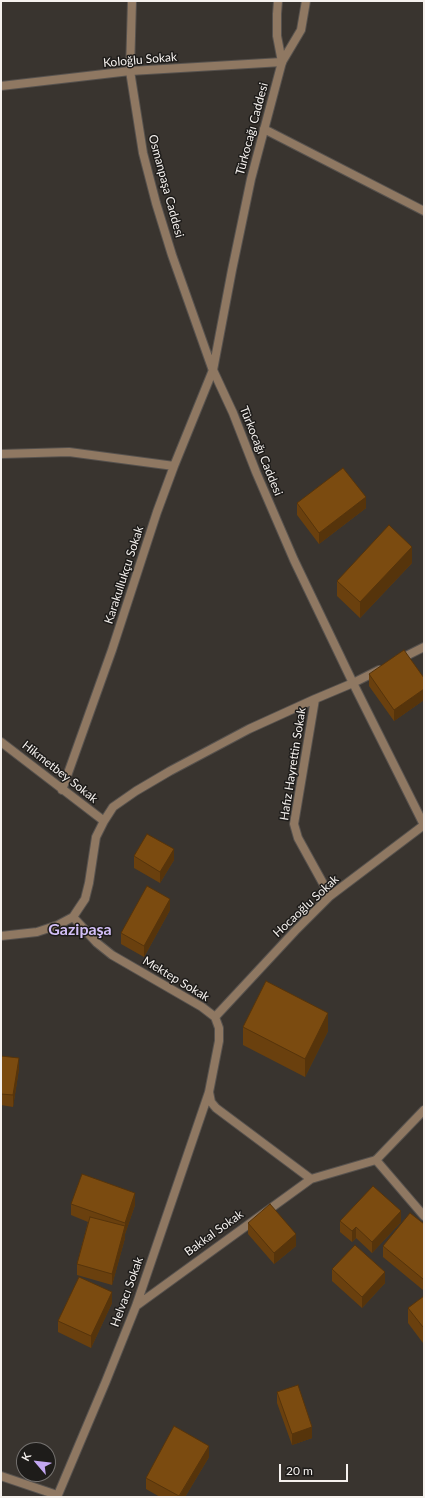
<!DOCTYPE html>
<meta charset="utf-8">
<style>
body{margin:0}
#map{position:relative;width:425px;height:1498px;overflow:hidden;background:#39342f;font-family:Lato,sans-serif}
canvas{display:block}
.frame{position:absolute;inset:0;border:2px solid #f5f1ee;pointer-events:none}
.north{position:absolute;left:16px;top:1442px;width:40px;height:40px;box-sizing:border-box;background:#1e1c1a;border:1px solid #74716f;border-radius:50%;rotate:298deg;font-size:11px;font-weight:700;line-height:16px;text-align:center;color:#f5f1ee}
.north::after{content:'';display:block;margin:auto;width:14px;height:18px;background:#c3a7f2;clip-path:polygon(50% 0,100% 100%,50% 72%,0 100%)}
.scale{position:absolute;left:279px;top:1464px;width:69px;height:18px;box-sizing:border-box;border:2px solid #f5f1ee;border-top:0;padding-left:5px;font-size:12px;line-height:14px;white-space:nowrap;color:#f5f1ee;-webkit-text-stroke:3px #1e1c1a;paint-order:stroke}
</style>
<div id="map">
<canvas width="425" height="1498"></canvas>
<div class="frame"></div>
<div class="north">K</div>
<div class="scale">20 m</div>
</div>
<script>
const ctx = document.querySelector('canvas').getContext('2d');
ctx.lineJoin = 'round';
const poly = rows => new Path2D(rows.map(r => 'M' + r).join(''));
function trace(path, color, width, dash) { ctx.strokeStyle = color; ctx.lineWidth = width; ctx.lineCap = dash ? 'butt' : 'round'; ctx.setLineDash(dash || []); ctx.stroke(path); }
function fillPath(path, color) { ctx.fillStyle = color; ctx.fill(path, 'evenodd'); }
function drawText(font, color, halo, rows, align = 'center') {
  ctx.font = font + ' Lato,sans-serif'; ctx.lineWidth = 3; ctx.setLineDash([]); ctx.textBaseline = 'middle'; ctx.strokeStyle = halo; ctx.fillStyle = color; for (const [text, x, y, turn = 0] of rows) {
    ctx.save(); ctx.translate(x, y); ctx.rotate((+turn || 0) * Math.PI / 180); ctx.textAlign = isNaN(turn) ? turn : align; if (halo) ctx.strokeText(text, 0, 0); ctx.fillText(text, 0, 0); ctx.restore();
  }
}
const minor = poly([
 [1,86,130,71,282,62],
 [264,129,424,211],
 [1,454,69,452,174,466],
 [398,660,424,647],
 [315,699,294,824,298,838,330,896],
 [1,742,104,821],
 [62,790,112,650,157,512,174,466,213,370],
 [73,917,97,943,112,955,202,1007,215,1017,219,1028,219,1041,209,1092,211,1102,216,1108,311,1179],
 [1,936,37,932,58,925,73,917,85,899,89,883,96,837,104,821,113,807,136,791,170,771,249,729,315,699,353,683,379,670],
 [215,1017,295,931,330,896,424,825],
 [136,1306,311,1179,376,1160],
 [57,1497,106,1381,136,1306,209,1092]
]);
const tertiary = poly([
 [132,1,130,71,143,153,156,203,172,255,212,368],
 [278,1,277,14,277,36,282,62],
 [306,1,301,30,282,62,251,179,232,270,213,370,233,413,256,472,294,560,353,683,424,825],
 [424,1110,376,1160,424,1216],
 [1,1476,57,1495]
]);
trace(minor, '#57524e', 10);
trace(tertiary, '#57524e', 10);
trace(minor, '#8f7862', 8);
trace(tertiary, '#8f7862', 8);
fillPath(poly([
 [297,503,366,508,319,544,297,515],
 [412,563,360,618,337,596,337,581],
 [369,674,424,678,424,700,394,721,369,686],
 [134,856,174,860,160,883,134,868],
 [170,910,144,957,121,944,121,933],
 [243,1027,328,1031,305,1077,243,1045],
 [1,1056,19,1069,13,1107,1,1105],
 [71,1204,135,1205,125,1234,125,1238,112,1285,77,1275,77,1264,88,1222,71,1215],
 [340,1221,401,1222,372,1253,356,1238,352,1242,340,1232],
 [248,1223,296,1246,274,1264,248,1234],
 [424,1224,423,1290,383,1257,383,1246],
 [332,1269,385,1283,362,1308,332,1281],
 [424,1296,424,1342,423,1343,408,1323,408,1308],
 [112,1303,91,1348,58,1332,58,1321],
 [277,1392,312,1438,292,1445,277,1403],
 [209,1457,185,1497,160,1497,146,1489,146,1478]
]), '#6a400e');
fillPath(poly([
 [366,497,366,508,319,544,319,533],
 [412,547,412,563,360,618,360,602],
 [424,689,424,700,394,721,394,710],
 [174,849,174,860,160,883,160,872],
 [170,899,170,910,144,957,144,946],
 [328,1013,328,1031,305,1077,305,1059],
 [19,1058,19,1069,13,1107,13,1095],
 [135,1193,135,1205,125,1234,125,1238,112,1285,112,1274,125,1227,125,1223],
 [401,1211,401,1222,372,1253,372,1242],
 [356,1227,356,1238,352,1242,352,1231],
 [296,1234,296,1246,274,1264,274,1253],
 [385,1272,385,1283,362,1308,362,1297],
 [424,1278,424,1289,423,1290,423,1279],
 [112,1292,112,1303,91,1348,91,1336],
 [424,1326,424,1342,423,1343,423,1327],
 [312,1427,312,1438,292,1445,292,1434],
 [209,1446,209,1457,185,1497,179,1497]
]), '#56340b');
const building = poly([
 [343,468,366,497,319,533,297,503,343,468],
 [389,525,412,547,360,602,337,581,389,525],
 [404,650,424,678,424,689,394,710,369,674,404,650],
 [147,834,174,849,160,872,134,856,147,834],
 [147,886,170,899,144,946,121,933,147,886],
 [266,981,328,1013,305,1059,243,1027,266,981],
 [1,1056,19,1058,13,1095,1,1094,1,1056],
 [82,1174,135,1193,125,1223,71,1204,82,1174],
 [373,1186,401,1211,372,1242,356,1227,352,1231,340,1221,373,1186],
 [270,1204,296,1234,274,1253,248,1223,270,1204],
 [410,1213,424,1224,424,1278,423,1279,383,1246,410,1213],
 [90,1217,125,1226,112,1274,77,1264,90,1217],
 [355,1245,385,1272,362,1297,332,1269,355,1245],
 [79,1277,112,1292,91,1336,58,1321,79,1277],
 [424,1296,424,1326,423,1327,408,1308,424,1296],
 [298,1385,312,1427,292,1434,277,1392,298,1385],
 [174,1426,209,1446,179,1496,146,1478,174,1426]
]);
fillPath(building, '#7b4b10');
trace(building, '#56340b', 1);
drawText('12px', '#f5f1ee', '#1e1c1a', [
 ["Koloğlu Sokak",140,60,-5],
 ["Türkocağı Caddesi",252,129,-75],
 ["Osmanpaşa Caddesi",166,186,75],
 ["Türkocağı Caddesi",261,451,68],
 ["Karakullukçu Sokak",124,575,-72],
 ["Hafız Hayrettin Sokak",293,764,-81],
 ["Hikmetbey Sokak",60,772,38],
 ["Hocaoğlu Sokak",306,906,-43],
 ["Mektep Sokak",176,979,31],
 ["Bakkal Sokak",214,1233,-36],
 ["Helvacı Sokak",127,1292,-70]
]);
drawText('bold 16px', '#d3bff7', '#1e1c1a', [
 ["Gazipaşa",80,930]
]);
</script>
